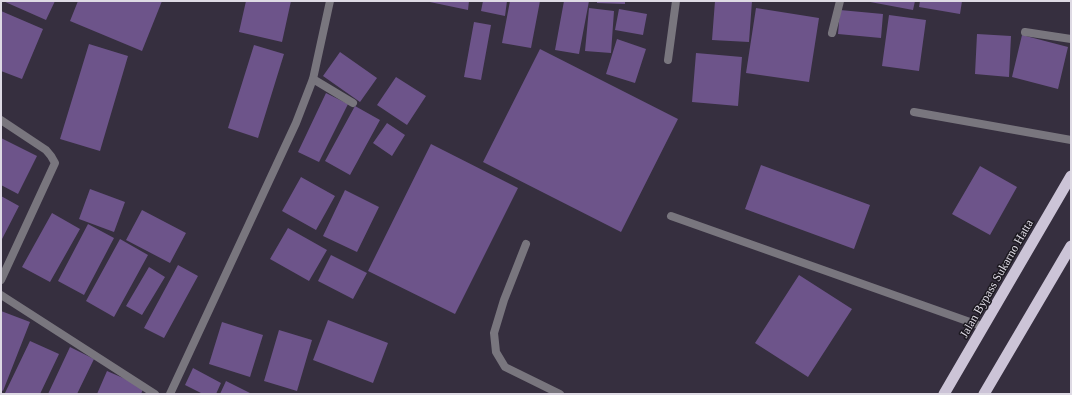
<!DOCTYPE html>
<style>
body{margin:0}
#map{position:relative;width:1072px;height:395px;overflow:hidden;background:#362f3f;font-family:Georgia,serif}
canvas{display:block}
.frame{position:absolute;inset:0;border:2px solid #dedae4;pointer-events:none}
</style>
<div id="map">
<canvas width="1072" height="395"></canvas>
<div class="frame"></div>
</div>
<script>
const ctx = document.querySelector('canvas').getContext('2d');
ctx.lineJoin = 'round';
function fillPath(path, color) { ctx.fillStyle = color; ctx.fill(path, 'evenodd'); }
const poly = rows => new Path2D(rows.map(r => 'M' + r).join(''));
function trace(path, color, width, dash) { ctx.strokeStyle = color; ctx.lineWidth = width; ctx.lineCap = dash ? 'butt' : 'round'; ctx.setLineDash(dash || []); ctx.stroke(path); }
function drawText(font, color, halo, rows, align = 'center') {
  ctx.font = font + ' Georgia,serif'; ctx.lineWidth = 3; ctx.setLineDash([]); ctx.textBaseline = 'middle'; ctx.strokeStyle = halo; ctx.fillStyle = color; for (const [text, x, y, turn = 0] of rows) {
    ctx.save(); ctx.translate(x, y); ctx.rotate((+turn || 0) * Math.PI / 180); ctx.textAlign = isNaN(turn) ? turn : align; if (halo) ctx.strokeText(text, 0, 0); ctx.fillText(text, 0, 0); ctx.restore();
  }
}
fillPath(poly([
 [3,1,55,1,46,20],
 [78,1,162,1,142,51,70,21],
 [246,1,291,1,282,42,239,32],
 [425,1,469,1,468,10],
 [483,1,507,1,505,16,481,11],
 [510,1,540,1,531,48,502,43],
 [564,1,589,1,579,54,555,50],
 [597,1,625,1,625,4,597,3],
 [715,1,752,1,749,42,712,40],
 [865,1,915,1,913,10],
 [920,1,962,1,960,14,919,7],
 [589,8,614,11,611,53,585,51],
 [756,8,819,18,809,82,746,73],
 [619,9,647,14,643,35,615,30],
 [840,10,883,14,881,38,838,34],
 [1,11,43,29,22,79,1,71],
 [889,15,926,20,919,71,882,66],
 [474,22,491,25,481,80,464,77],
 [977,34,1011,36,1009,77,975,74],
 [1022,35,1068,47,1058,89,1012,77],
 [617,39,646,49,635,83,606,74],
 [89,44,128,56,100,151,60,139],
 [254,45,284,54,258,138,228,128],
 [540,49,678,119,621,232,483,162],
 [340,52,377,78,360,102,323,76],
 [696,53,742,57,738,106,692,102],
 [396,77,426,96,407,125,377,105],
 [326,93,348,104,319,162,298,152],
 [355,106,380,120,350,175,325,161],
 [387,123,405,135,392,156,373,143],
 [1,138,37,156,18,194,1,185],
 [431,144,518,188,455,314,368,271],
 [761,165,870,205,854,249,745,209],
 [980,166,1017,187,990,235,952,214],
 [301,177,335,196,316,230,282,211],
 [90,189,125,202,114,232,79,219],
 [345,190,379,207,357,252,323,236],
 [1,196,19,206,1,241],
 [142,210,186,233,170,263,126,240],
 [52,213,80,229,50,282,22,267],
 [88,224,114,238,84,295,58,281],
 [288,228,327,250,309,281,270,259],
 [120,239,148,255,114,317,86,301],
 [331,255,367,273,353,299,318,281],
 [178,265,198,276,164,338,144,328],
 [149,267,165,277,142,315,126,306],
 [799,275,852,309,808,377,755,343],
 [1,311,30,322,3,391,1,390],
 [328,320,388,343,373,383,313,360],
 [222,322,263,335,250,377,209,364],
 [279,330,312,340,297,391,264,381],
 [30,341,59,354,40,394,7,394,5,393],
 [70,347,94,359,77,394,48,394],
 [193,368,221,383,216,394,203,394,185,385],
 [107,371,144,387,141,394,97,394],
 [226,381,250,393,250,394,220,394]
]), '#6d548a');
trace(poly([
 [1025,32,1071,39],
 [313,79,353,103],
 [914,112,1071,140],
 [671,216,984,327],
 [526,244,504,300,494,333,496,352,505,367,560,394]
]), '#79767e', 8);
trace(poly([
 [832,33,840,1],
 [668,60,676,1],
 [1,120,46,150,51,156,55,163,1,280],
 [1,295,155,394],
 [170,394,296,123,313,79,330,1]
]), '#79767e', 8);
trace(poly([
 [944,394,1071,176],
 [984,394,1071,246]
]), '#ccc4d7', 11);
drawText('12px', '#dedae4', '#1c1920', [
 ["Jalan Bypass Sukarno Hatta",997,279,-60]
]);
</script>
